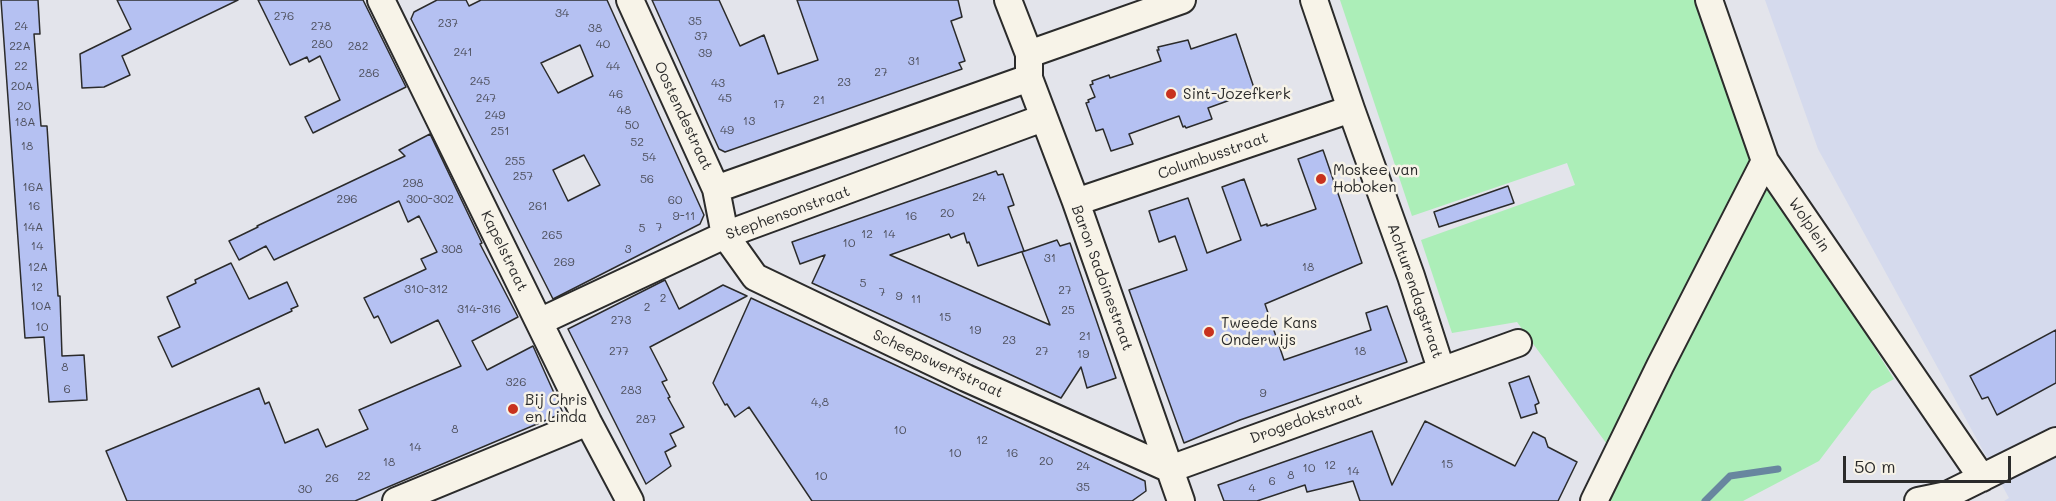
<!DOCTYPE html>
<style>
body{margin:0}
#map{position:relative;width:2056px;height:501px;overflow:hidden;background:#e3e4eb;font-family:Mali,sans-serif}
canvas{display:block}
.scale{position:absolute;left:1843px;top:456px;width:168px;height:27px;box-sizing:border-box;border:3px solid #2b2b2b;border-top:0;padding-left:8px;font-size:18px;line-height:21px;white-space:nowrap;color:#2b2b2b;-webkit-text-stroke:4px #f7f3e8;paint-order:stroke}
</style>
<div id="map">
<canvas width="2056" height="501"></canvas>
<div class="scale">50 m</div>
</div>
<script>
const ctx = document.querySelector('canvas').getContext('2d');
ctx.lineJoin = 'round';
function fillPath(path, color) { ctx.fillStyle = color; ctx.fill(path, 'evenodd'); }
const poly = rows => new Path2D(rows.map(r => 'M' + r).join(''));
function trace(path, color, width, dash) { ctx.strokeStyle = color; ctx.lineWidth = width; ctx.lineCap = dash ? 'butt' : 'round'; ctx.setLineDash(dash || []); ctx.stroke(path); }
function drawText(font, color, halo, rows, align = 'center') {
  ctx.font = font + ' Mali,sans-serif'; ctx.lineWidth = 5; ctx.setLineDash([]); ctx.textBaseline = 'middle'; ctx.strokeStyle = halo; ctx.fillStyle = color; for (const [text, x, y, turn = 0] of rows) {
    ctx.save(); ctx.translate(x, y); ctx.rotate((+turn || 0) * Math.PI / 180); ctx.textAlign = isNaN(turn) ? turn : align; if (halo) ctx.strokeText(text, 0, 0); ctx.fillText(text, 0, 0); ctx.restore();
  }
}
fillPath(poly([
 [1765,0,2056,0,2056,501,2004,501,2009,498,1818,149]
]), '#d5daed');
fillPath(poly([
 [1340,0,1699,0,1749,148,1894,379,1872,391,1819,461,1743,501,1606,501,1612,451,1517,322,1452,333,1421,240,1575,185,1567,163,1412,216]
]), '#aceeb8');
trace(poly([
 [1705,501,1730,476,1778,469]
]), '#68869f', 7);
const building = poly([
 [1,0,38,0,40,34,34,34,37,75,41,126,47,126,58,296,60,296,62,356,84,355,87,400,49,402,44,337,25,338,1,0],
 [117,0,238,0,122,56,130,75,104,87,82,88,80,54,131,29,117,0],
 [258,0,363,0,406,87,313,133,305,117,340,100,320,56,309,62,307,57,290,65,258,0],
 [437,0,466,0,469,6,481,0,607,0,704,215,700,224,553,299,411,19,414,12,437,0],
 [580,45,593,76,558,93,541,63,580,45],
 [584,155,600,185,568,201,553,170,584,155],
 [652,0,719,0,740,46,764,35,778,74,818,60,797,0,958,0,962,17,951,21,965,61,959,63,962,69,725,152,719,149,652,0],
 [1236,34,1255,91,1208,108,1212,119,1186,128,1185,126,1183,127,1179,116,1129,134,1133,144,1111,151,1103,129,1096,131,1086,103,1089,102,1088,100,1095,97,1090,85,1093,84,1092,81,1109,75,1110,78,1161,61,1157,50,1159,50,1158,47,1188,40,1191,49,1236,34],
 [430,134,482,243,480,244,518,317,472,341,487,370,533,346,563,413,355,501,127,501,106,451,259,388,265,404,269,402,285,443,318,429,326,447,368,429,359,410,461,366,438,320,391,343,378,316,374,318,364,298,426,269,421,259,437,252,419,216,408,222,399,201,274,260,266,246,239,260,229,241,258,227,257,226,405,156,399,150,430,134],
 [1323,150,1362,263,1265,304,1284,360,1371,330,1366,313,1387,306,1407,362,1240,420,1184,443,1129,290,1187,270,1175,236,1159,242,1149,211,1188,198,1207,253,1241,240,1222,187,1244,179,1261,226,1267,224,1267,226,1316,209,1298,159,1323,150],
 [996,171,998,175,1003,174,1014,205,1008,207,1024,251,978,266,969,242,967,243,964,233,951,238,949,234,890,255,1050,325,1022,252,1057,240,1060,246,1070,243,1116,378,1087,388,1081,367,1061,398,812,283,825,255,800,264,792,242,996,171],
 [1508,186,1514,203,1439,227,1434,212,1508,186],
 [231,263,249,299,287,282,298,306,291,309,292,311,172,367,158,337,180,327,167,297,196,283,195,280,231,263],
 [665,280,679,309,723,285,747,296,650,347,667,380,662,382,670,397,668,398,684,427,670,434,676,446,665,452,671,466,646,484,568,329,665,280],
 [751,298,1145,481,1146,491,1132,501,812,501,749,407,735,417,727,404,725,405,713,383,751,298],
 [2056,330,2056,383,1997,415,1988,397,1982,399,1970,376,2056,330],
 [1529,376,1539,403,1535,405,1537,413,1521,418,1509,383,1529,376],
 [1425,421,1515,466,1533,432,1545,438,1548,447,1577,462,1558,501,1360,501,1353,481,1307,492,1305,485,1257,501,1224,501,1218,485,1372,431,1392,485,1425,421]
]);
fillPath(building, '#b5c1f2');
trace(building, '#2b2b2b', 1.5);
const street = poly([
 [381,0,588,422,630,501],
 [630,0,716,189,725,235,755,277,966,378,1170,469,1518,343],
 [1008,0,1029,54,1029,78,1076,202,1181,501],
 [1314,0,1351,109,1411,276,1441,369],
 [1709,0,1765,161],
 [1029,54,1182,0],
 [716,189,1029,78],
 [1076,202,1351,109],
 [539,322,725,235,1043,118],
 [396,501,588,422],
 [1594,501,1660,366,1765,161,1982,478],
 [1918,501,1947,495,2056,441]
]);
trace(street, '#2b2b2b', 30);
trace(street, '#f7f3e8', 26);
for (const [x, y, r, color] of [
 [1171,94,6,"#c8321e"],
 [1321,179,6,"#c8321e"],
 [1209,332,6,"#c8321e"],
 [513,409,6,"#c8321e"]
]) { const dot = new Path2D(); dot.arc(x, y, r, 0, 2 * Math.PI); ctx.fillStyle = color; ctx.fill(dot); trace(dot, '#f7f3e8', 2); }
drawText('12px', '#4e505d', null, [
 ["34",562,13],
 ["276",284,16],
 ["35",695,21],
 ["237",448,23],
 ["24",21,26],
 ["278",321,26],
 ["38",595,28],
 ["37",701,36],
 ["280",322,44],
 ["40",603,44],
 ["22A",20,46],
 ["282",358,46],
 ["241",463,52],
 ["39",705,53],
 ["31",914,61],
 ["22",21,66],
 ["44",613,66],
 ["27",881,72],
 ["286",369,73],
 ["245",480,81],
 ["23",844,82],
 ["43",718,83],
 ["20A",22,86],
 ["46",616,94],
 ["247",486,98],
 ["45",725,98],
 ["21",819,100],
 ["17",779,104],
 ["20",24,106],
 ["48",624,110],
 ["249",495,115],
 ["13",749,121],
 ["18A",25,122],
 ["50",632,125],
 ["49",727,130],
 ["251",500,131],
 ["52",637,142],
 ["18",27,146],
 ["54",649,157],
 ["255",515,161],
 ["257",523,176],
 ["56",647,179],
 ["298",413,183],
 ["16A",33,187],
 ["24",979,197],
 ["296",347,199],
 ["300-302",430,199],
 ["60",675,200],
 ["16",34,206],
 ["261",538,206],
 ["20",947,213],
 ["9-11",684,216],
 ["16",911,216],
 ["14A",33,227],
 ["7",659,227],
 ["5",642,228],
 ["12",867,234],
 ["14",889,234],
 ["265",552,235],
 ["10",849,243],
 ["14",37,246],
 ["308",452,249],
 ["3",628,249],
 ["31",1050,258],
 ["269",564,262],
 ["12A",38,267],
 ["18",1308,267],
 ["5",863,283],
 ["12",37,287],
 ["310-312",426,289],
 ["27",1065,290],
 ["7",882,292],
 ["9",899,296],
 ["2",663,298],
 ["11",916,299],
 ["10A",41,306],
 ["2",647,307],
 ["314-316",479,309],
 ["25",1068,310],
 ["15",945,317],
 ["273",621,320],
 ["10",42,327],
 ["19",975,330],
 ["21",1085,336],
 ["23",1009,340],
 ["277",619,351],
 ["27",1042,351],
 ["18",1360,351],
 ["19",1083,354],
 ["8",65,367],
 ["326",516,382],
 ["6",67,389],
 ["283",631,390],
 ["9",1263,393],
 ["4,8",820,402],
 ["287",646,419],
 ["8",455,429],
 ["10",900,430],
 ["12",982,440],
 ["14",415,447],
 ["10",955,453],
 ["16",1012,453],
 ["20",1046,461],
 ["18",389,462],
 ["15",1447,464],
 ["12",1330,465],
 ["24",1083,466],
 ["10",1309,468],
 ["14",1353,471],
 ["8",1291,475],
 ["22",364,476],
 ["10",821,476],
 ["26",332,478],
 ["6",1272,481],
 ["35",1083,487],
 ["4",1252,488],
 ["30",305,489]
]);
drawText('15px', '#2b2b2b', '#f7f3e8', [
 ["Sint-Jozefkerk",1183,94],
 ["Moskee van",1333,170],
 ["Hoboken",1333,187],
 ["Tweede Kans",1221,323],
 ["Onderwijs",1221,340],
 ["Bij Chris",525,400],
 ["en Linda",525,417]
], 'left');
drawText('15px', '#2b2b2b', '#f7f3e8', [
 ["Oostendestraat",683,116,65],
 ["Columbusstraat",1213,156,-19],
 ["Stephensonstraat",788,213,-20],
 ["Wolplein",1809,225,56],
 ["Kapelstraat",504,251,64],
 ["Baron Sadoinestraat",1102,278,70],
 ["Achturendagstraat",1415,291,71],
 ["Scheepswerfstraat",938,364,25],
 ["Drogedokstraat",1306,419,-20]
]);
</script>
